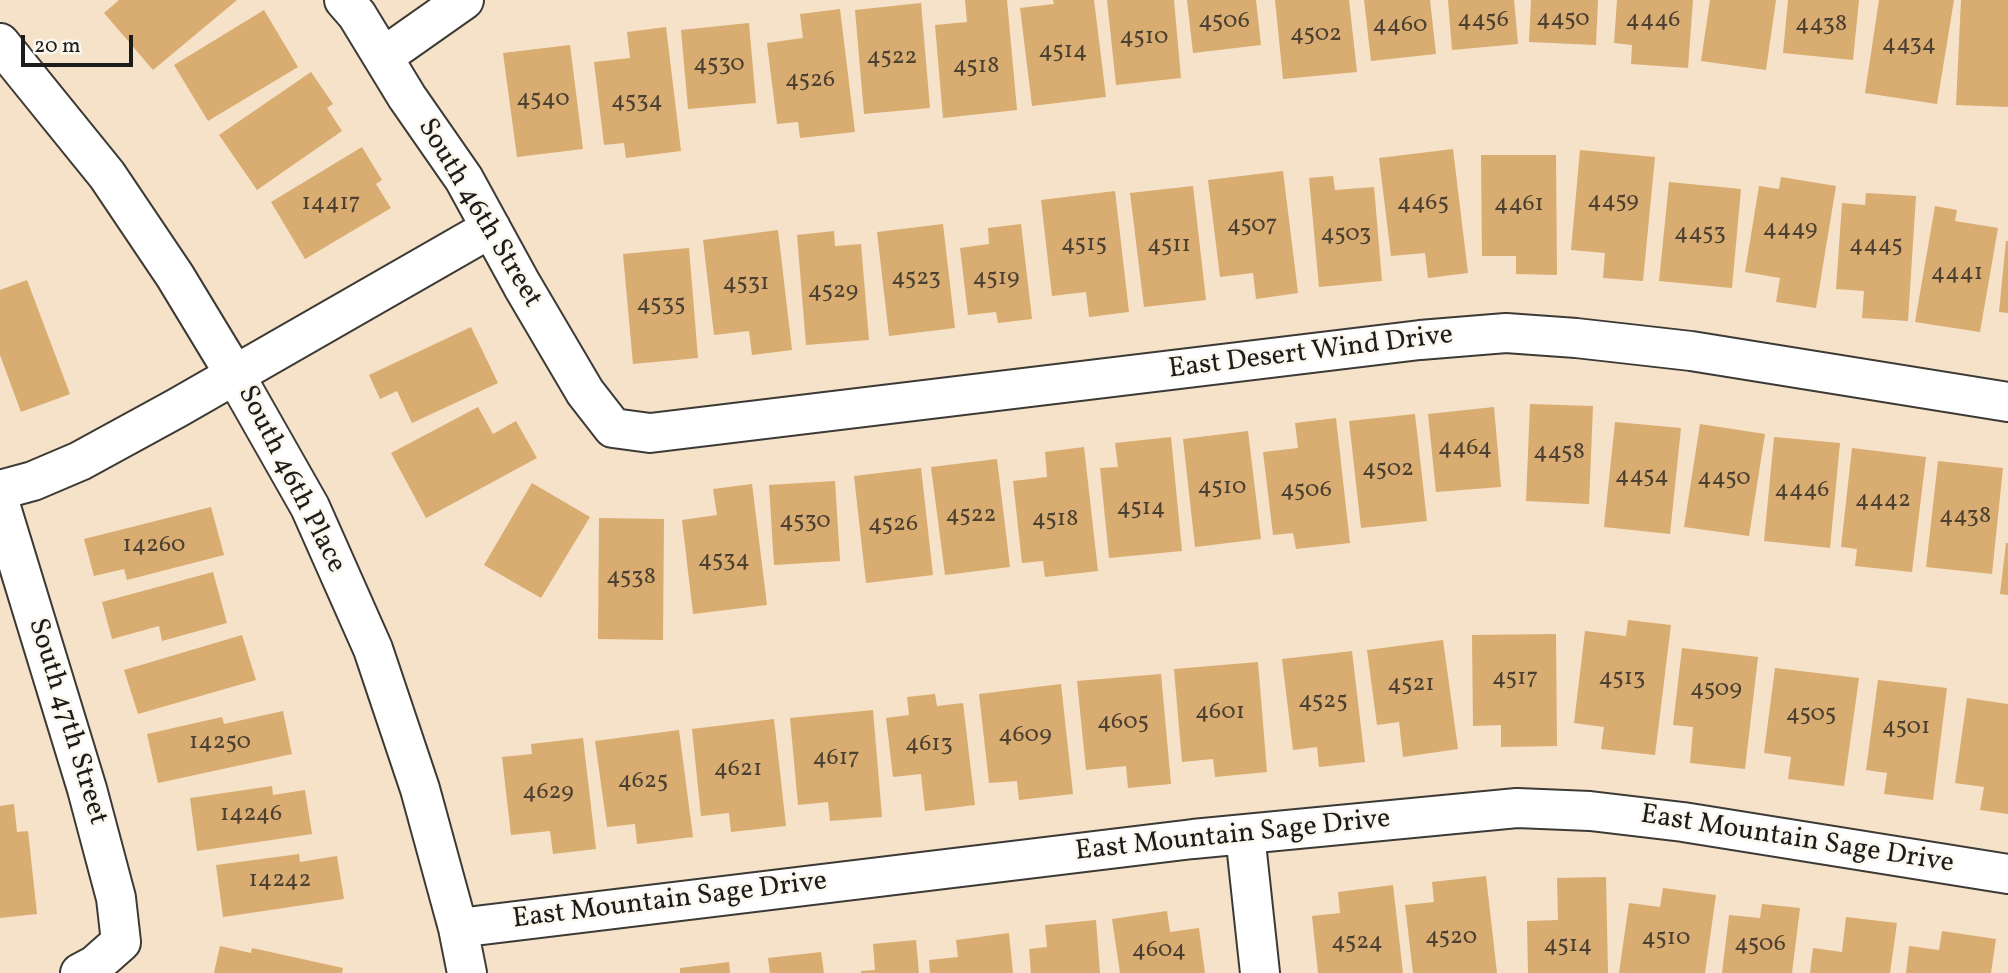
<!DOCTYPE html>
<style>
body{margin:0}
#map{position:relative;width:2008px;height:973px;overflow:hidden;background:#f5e2c8;font-family:Vollkorn,serif}
canvas{display:block}
.scale{position:absolute;left:21px;top:35px;width:112px;height:32px;box-sizing:border-box;border:4px solid #1c1c1c;border-top:0;padding-left:9px;font-size:21px;line-height:24px;white-space:nowrap;color:#1c1c1c;-webkit-text-stroke:5px #fbf7ec;paint-order:stroke}
</style>
<div id="map">
<canvas width="2008" height="973"></canvas>
<div class="scale">20 m</div>
</div>
<script>
const ctx = document.querySelector('canvas').getContext('2d');
ctx.lineJoin = 'round';
function fillPath(path, color) { ctx.fillStyle = color; ctx.fill(path, 'evenodd'); }
const poly = rows => new Path2D(rows.map(r => 'M' + r).join(''));
function trace(path, color, width, dash) { ctx.strokeStyle = color; ctx.lineWidth = width; ctx.lineCap = dash ? 'butt' : 'round'; ctx.setLineDash(dash || []); ctx.stroke(path); }
function drawText(font, color, halo, rows, align = 'center') {
  ctx.font = font + ' Vollkorn,serif'; ctx.lineWidth = 5; ctx.setLineDash([]); ctx.textBaseline = 'middle'; ctx.strokeStyle = halo; ctx.fillStyle = color; for (const [text, x, y, turn = 0] of rows) {
    ctx.save(); ctx.translate(x, y); ctx.rotate((+turn || 0) * Math.PI / 180); ctx.textAlign = isNaN(turn) ? turn : align; if (halo) ctx.strokeText(text, 0, 0); ctx.fillText(text, 0, 0); ctx.restore();
  }
}
fillPath(poly([
 [119,0,237,0,153,70,104,13],
 [965,0,1007,0,1017,110,943,118,935,25,967,22],
 [1053,0,1094,0,1106,97,1032,106,1020,8,1054,4],
 [1107,0,1174,0,1181,78,1116,85],
 [1187,0,1256,0,1261,45,1193,53],
 [1275,0,1349,0,1357,72,1283,79],
 [1364,0,1430,0,1436,54,1371,61],
 [1448,0,1514,0,1518,44,1452,50],
 [1531,0,1598,0,1596,45,1529,42],
 [1617,0,1693,0,1688,68,1631,64,1632,45,1614,43],
 [1710,0,1776,0,1766,70,1701,61],
 [1788,0,1859,0,1853,60,1783,53],
 [1879,0,1954,0,1937,104,1865,93],
 [1961,0,2008,0,2008,107,1956,105],
 [921,3,930,108,864,114,855,10],
 [840,9,855,132,800,138,798,122,777,124,767,43,803,38,800,14],
 [264,10,298,67,208,121,174,65],
 [749,23,756,103,688,109,681,30],
 [666,27,681,151,626,158,624,143,604,145,594,62,630,58,627,32],
 [570,45,583,149,517,157,503,53],
 [311,72,333,104,327,108,342,131,257,190,219,135],
 [362,147,382,180,376,184,391,208,305,259,271,202],
 [1453,149,1468,273,1428,278,1425,253,1391,256,1379,158],
 [1580,150,1655,157,1643,281,1603,278,1605,253,1571,250],
 [1481,155,1556,155,1557,275,1516,274,1516,256,1482,256],
 [1283,171,1298,293,1256,299,1253,273,1220,277,1208,180],
 [1333,176,1335,190,1374,187,1382,281,1319,287,1309,178],
 [1781,177,1836,186,1816,308,1776,302,1780,278,1745,272,1759,186,1779,189],
 [1669,182,1741,189,1732,288,1659,281],
 [1193,186,1206,300,1144,307,1130,193],
 [1115,191,1129,312,1089,317,1086,292,1052,296,1041,200],
 [1866,193,1916,196,1908,321,1862,318,1864,291,1836,289,1842,203,1865,205],
 [1935,206,1957,210,1955,221,1998,228,1980,332,1915,322],
 [943,224,955,328,889,336,877,232],
 [1021,224,1032,319,998,323,996,312,968,315,960,248,989,244,988,228],
 [778,230,792,350,752,355,749,331,714,335,703,240],
 [834,231,835,246,861,244,869,340,806,345,797,235],
 [2006,241,2008,241,2008,313,1999,312],
 [689,248,698,358,633,364,623,254],
 [27,280,70,394,21,412,0,355,0,290],
 [471,327,498,383,412,423,397,391,380,399,369,375],
 [1530,404,1593,406,1589,504,1526,501],
 [478,407,493,434,516,421,537,458,426,518,391,453],
 [1494,407,1501,487,1436,492,1428,414],
 [1415,414,1427,521,1361,528,1349,421],
 [1336,418,1350,543,1296,549,1293,533,1273,535,1263,452,1298,448,1295,423],
 [1615,422,1681,428,1670,534,1604,527],
 [1700,424,1765,434,1749,536,1684,527],
 [1248,431,1261,539,1195,547,1183,439],
 [1171,437,1182,551,1109,558,1100,468,1118,467,1115,443],
 [1774,437,1840,443,1830,548,1764,541],
 [1084,447,1098,571,1045,577,1043,561,1022,563,1013,481,1047,477,1045,452],
 [1852,448,1926,457,1912,572,1855,566,1857,549,1841,547],
 [997,459,1010,567,945,575,931,467],
 [1938,461,2003,468,1992,574,1926,567],
 [921,468,933,575,866,583,854,476],
 [835,481,840,561,774,565,769,485],
 [532,483,590,517,541,598,484,565],
 [752,484,767,605,693,614,682,520,717,515,713,489],
 [211,507,224,555,127,580,124,569,94,576,84,539],
 [599,518,664,519,663,640,598,639],
 [2006,543,2008,543,2008,595,2000,594],
 [213,572,227,623,162,641,159,626,112,639,102,602],
 [1628,620,1671,625,1655,755,1601,749,1604,727,1574,723,1585,631,1626,636],
 [1556,634,1557,746,1501,747,1501,725,1473,726,1472,635],
 [242,635,256,680,138,714,124,670],
 [1443,640,1458,749,1403,757,1399,722,1377,725,1367,650],
 [1682,648,1758,657,1745,769,1690,763,1693,727,1673,725],
 [1352,651,1365,762,1319,767,1317,747,1293,750,1282,659],
 [1258,662,1267,772,1215,777,1213,759,1182,762,1174,669],
 [1775,668,1859,678,1844,786,1788,779,1791,757,1764,753],
 [1161,674,1171,784,1128,788,1126,766,1086,770,1077,681],
 [1878,680,1947,688,1933,800,1884,794,1887,773,1866,770],
 [1061,684,1073,794,1019,800,1017,781,989,783,979,694],
 [935,694,937,706,963,703,975,805,925,811,921,774,893,777,886,718,909,715,907,697],
 [1967,698,2008,704,2008,814,1980,810,1984,787,1955,783],
 [873,710,882,817,830,821,828,802,798,805,790,718],
 [283,711,292,754,158,783,147,734,222,717,224,724],
 [774,719,786,826,731,832,729,813,701,816,692,729],
 [679,730,693,837,637,844,635,824,607,827,595,741],
 [583,738,596,849,553,854,550,831,511,835,502,757,532,754,531,744],
 [272,786,273,795,305,790,312,834,197,851,190,798],
 [14,804,17,832,28,831,37,914,0,918,0,806],
 [299,854,300,862,337,856,344,899,223,917,216,865],
 [1486,876,1497,973,1413,973,1405,905,1434,902,1432,882],
 [1606,877,1608,973,1528,973,1527,921,1558,920,1557,878],
 [1393,885,1403,973,1318,973,1312,916,1340,913,1338,892],
 [1663,888,1716,895,1705,973,1619,973,1629,903,1660,907],
 [1762,904,1800,908,1792,973,1722,973,1729,915,1760,918],
 [1167,911,1170,932,1199,928,1205,973,1120,973,1112,919],
 [1846,917,1897,923,1890,973,1810,973,1813,948,1842,952],
 [1096,920,1100,973,1031,973,1029,949,1047,947,1045,925],
 [1942,931,1996,939,1991,973,1906,973,1909,946,1939,950],
 [1009,933,1013,973,930,973,929,960,958,957,956,940],
 [916,940,919,973,861,973,861,971,875,970,873,944],
 [220,946,251,953,252,948,343,968,342,973,214,973],
 [821,952,824,973,770,973,768,958],
 [729,962,730,973,680,973,680,968]
]), '#d9ac71');
const minor = poly([
 [344,0,357,15,407,97,464,179,522,285,585,392,613,428,650,433,1420,340,1506,333,1576,338,1691,351,2008,402],
 [0,43,107,175,175,276,235,375,310,507,373,649,420,789,458,928,467,973],
 [383,57,464,0],
 [0,490,33,481,80,461,177,408,491,228],
 [0,504,87,789,116,898,121,942,95,965,80,973],
 [1245,834,1260,973],
 [458,928,1193,839,1517,808,1590,811,1683,822,2008,874]
]);
trace(minor, '#3d3a36', 42);
trace(minor, '#fff', 38);
drawText('24px', '#4b4031', null, [
 ["4450",1563,21],
 ["4456",1483,22],
 ["4446",1653,22],
 ["4506",1224,23],
 ["4438",1821,26],
 ["4460",1400,27],
 ["4502",1316,36],
 ["4510",1144,39],
 ["4434",1909,46],
 ["4514",1063,53],
 ["4522",892,59],
 ["4530",719,66],
 ["4518",976,68],
 ["4526",810,82],
 ["4540",543,101],
 ["4534",637,103],
 ["4459",1613,203],
 ["14417",331,205],
 ["4465",1423,205],
 ["4461",1519,206],
 ["4507",1252,227],
 ["4449",1790,231],
 ["4453",1700,235],
 ["4503",1346,236],
 ["4515",1084,246],
 ["4511",1169,247],
 ["4445",1876,247],
 ["4441",1957,275],
 ["4523",916,280],
 ["4519",996,280],
 ["4531",746,285],
 ["4529",833,293],
 ["4535",661,306],
 ["4464",1465,450],
 ["4458",1559,454],
 ["4502",1388,471],
 ["4454",1642,478],
 ["4450",1724,480],
 ["4510",1222,489],
 ["4506",1306,492],
 ["4446",1802,492],
 ["4442",1883,502],
 ["4514",1141,510],
 ["4522",971,517],
 ["4438",1965,518],
 ["4518",1055,521],
 ["4530",805,523],
 ["4526",893,526],
 ["14260",154,547],
 ["4534",724,562],
 ["4538",631,579],
 ["4517",1515,680],
 ["4513",1622,680],
 ["4521",1411,686],
 ["4509",1716,691],
 ["4525",1323,703],
 ["4601",1220,714],
 ["4505",1811,716],
 ["4605",1123,724],
 ["4501",1906,729],
 ["4609",1025,737],
 ["14250",220,744],
 ["4613",929,746],
 ["4617",836,760],
 ["4621",738,771],
 ["4625",643,783],
 ["4629",548,794],
 ["14246",251,816],
 ["14242",280,882],
 ["4520",1451,939],
 ["4510",1666,940],
 ["4524",1357,944],
 ["4506",1760,946],
 ["4514",1568,947],
 ["4604",1159,952]
]);
drawText('28px', '#1c1c1c', '#fbf7ec', [
 ["South 46th Street",478,214,59],
 ["East Desert Wind Drive",1311,354,-7],
 ["South 46th Place",290,480,63],
 ["South 47th Street",66,722,73],
 ["East Mountain Sage Drive",1233,837,-6],
 ["East Mountain Sage Drive",1797,841,9],
 ["East Mountain Sage Drive",670,902,-7]
]);
</script>
